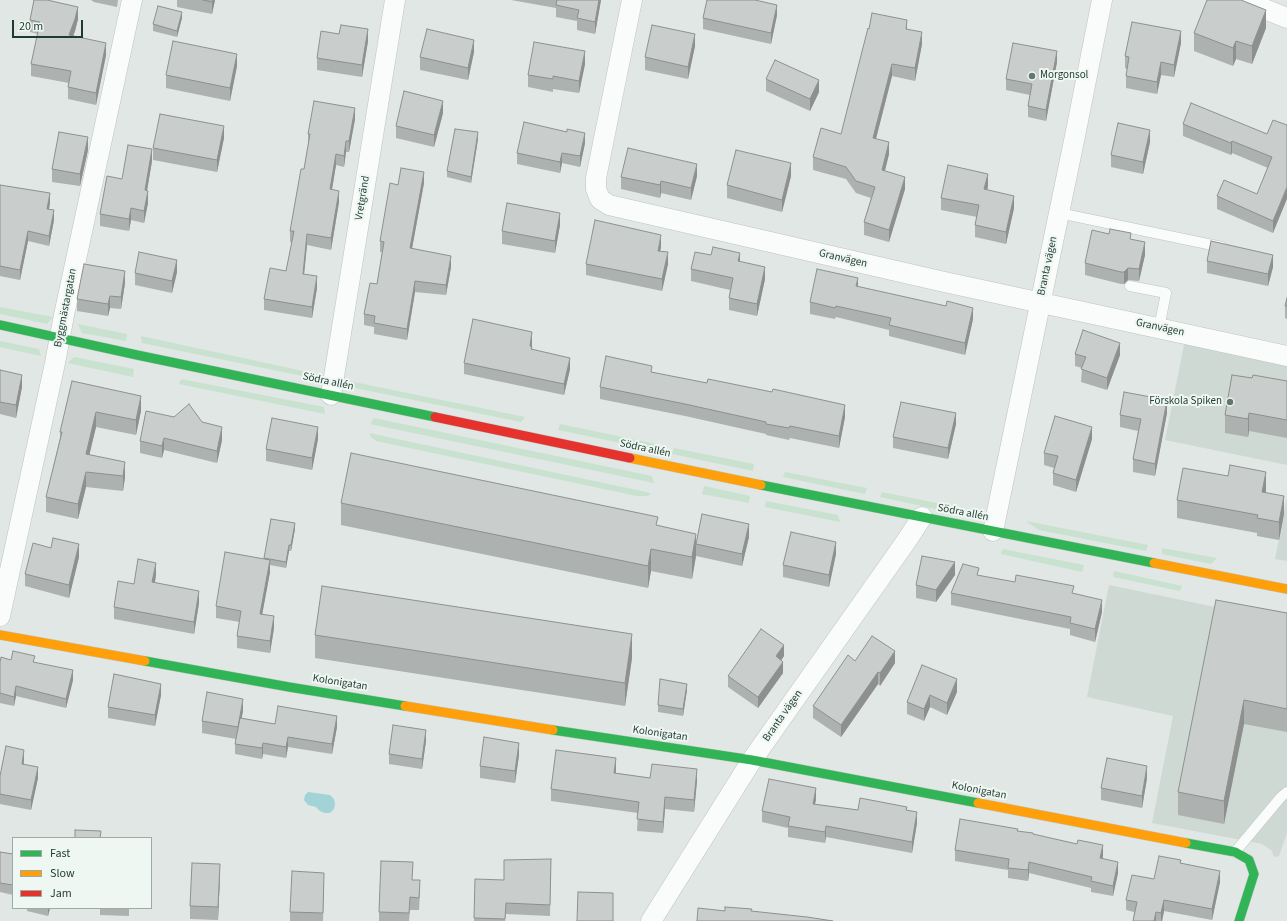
<!DOCTYPE html>
<meta charset="utf-8">
<style>
body{margin:0}
#map{position:relative;width:1287px;height:921px;overflow:hidden;background:#e1e7e4;font-family:"Source Sans 3",sans-serif}
canvas{display:block}
.legend{position:absolute;left:12px;top:837px;width:140px;height:72px;box-sizing:border-box;background:#eff7f2;border:1px solid #9caba5;margin:0;padding:5px 7px;list-style:none;font-size:12px;color:#1f3a31}
.legend li{display:flex;align-items:center;gap:8px;height:20px}
.legend b{width:20px;border:1px solid #9caba5}
.scale{position:absolute;left:12px;top:20px;width:71px;height:18px;box-sizing:border-box;border:2px solid #1f3a31;border-top:0;padding-left:5px;font-size:12px;line-height:14px;white-space:nowrap;color:#1f3a31;-webkit-text-stroke:3px #eff7f2;paint-order:stroke}
</style>
<div id="map">
<canvas width="1287" height="921"></canvas>
<ul class="legend">
<li><b style="height:5px;background:#30b455"></b>Fast</li>
<li><b style="height:5px;background:#ff9f0a"></b>Slow</li>
<li><b style="height:5px;background:#e5322d"></b>Jam</li>
</ul>
<div class="scale">20 m</div>
</div>
<script>
const ctx = document.querySelector('canvas').getContext('2d');
ctx.lineJoin = 'round';
function fillPath(path, color) { ctx.fillStyle = color; ctx.fill(path, 'evenodd'); }
const poly = rows => new Path2D(rows.map(r => 'M' + r).join(''));
function trace(path, color, width, dash) { ctx.strokeStyle = color; ctx.lineWidth = width; ctx.lineCap = dash ? 'butt' : 'round'; ctx.setLineDash(dash || []); ctx.stroke(path); }
function drawText(font, color, halo, rows, align = 'center') {
  ctx.font = font + ' "Source Sans 3",sans-serif'; ctx.lineWidth = 4; ctx.setLineDash([]); ctx.textBaseline = 'middle'; ctx.strokeStyle = halo; ctx.fillStyle = color; for (const [text, x, y, turn = 0] of rows) {
    ctx.save(); ctx.translate(x, y); ctx.rotate((+turn || 0) * Math.PI / 180); ctx.textAlign = isNaN(turn) ? turn : align; if (halo) ctx.strokeText(text, 0, 0); ctx.fillText(text, 0, 0); ctx.restore();
  }
}
fillPath(poly([
 [1185,340,1287,364,1287,465,1165,440],
 [1287,497,1287,561,1275,559],
 [1109,585,1287,622,1287,833,1279,856,1274,857,1272,851,1262,844,1252,842,1152,823,1173,716,1087,697]
]), '#ced9d4');
fillPath(poly([
 [0,307,53,317,47,324,0,314],
 [78,324,127,334,126,341,82,333],
 [141,336,326,376,322,380,142,343],
 [0,341,39,349,41,356,0,347],
 [74,357,134,369,133,377,68,363],
 [181,379,324,407,325,414,179,384],
 [349,381,525,417,521,422,350,387],
 [374,418,652,476,654,483,370,424],
 [560,424,656,444,655,450,558,430],
 [369,433,651,493,648,496,637,496,376,441,371,437],
 [674,448,754,464,753,471,672,454],
 [785,472,867,488,865,494,783,477],
 [704,486,750,496,749,503,702,494],
 [882,492,951,506,950,512,880,497],
 [766,501,838,515,840,522,765,507],
 [1026,521,1148,545,1146,551,1039,530],
 [1162,548,1217,558,1211,564,1162,554],
 [1003,549,1084,565,1082,572,1001,554],
 [1114,571,1182,586,1180,591,1113,577]
]), '#c9e1cf');
fillPath(poly([
 [308,792,330,795,334,799,335,804,334,809,330,813,325,813,320,811,316,807,308,805,304,800,305,795]
]), '#a1d3d7');
const lane = poly([
 [1059,213,1222,247],
 [1130,286,1166,293,1159,328],
 [1235,852,1281,797,1287,792]
]);
const street = poly([
 [632,0,596,178,596,189,600,199,609,205,940,281,1287,356],
 [1242,0,1287,18],
 [331,395,395,0],
 [993,531,1075,136,1102,0],
 [0,616,55,363,64,315,132,0],
 [651,921,752,760,907,540,922,517]
]);
const fast = poly([
 [0,325,137,355,435,417],
 [761,485,1154,563],
 [145,661,289,687,405,706],
 [553,730,752,760,978,803],
 [1186,843,1235,852,1249,860,1254,874,1239,921]
]);
const slow = poly([
 [630,458,761,485],
 [1154,563,1287,589],
 [0,635,145,661],
 [405,706,553,730],
 [978,803,1186,843]
]);
const jam = poly([
 [435,417,630,458]
]);
trace(lane, '#bec4c1', 11);
trace(street, '#bec4c1', 21);
trace(fast, '#bdc5c1', 10);
trace(slow, '#bdc5c1', 10);
trace(jam, '#bdc5c1', 10);
trace(lane, '#fafbfb', 10);
trace(street, '#fafbfb', 20);
trace(fast, '#30b455', 9);
trace(slow, '#ff9f0a', 9);
trace(jam, '#e5322d', 9);
fillPath(poly([
 [91,0,118,0,117,7,94,2],
 [177,0,215,0,212,14,177,7],
 [511,0,601,0,595,34,577,30,577,21,556,17,556,8],
 [777,15,771,44,703,29,703,18],
 [182,18,177,37,153,31,153,24],
 [78,19,75,31,73,36,106,55,96,105,68,99,68,87,69,83,31,76,31,64,38,34,30,32,30,20],
 [1266,28,1252,64,1236,59,1233,66,1194,51,1194,33],
 [907,29,922,44,915,81,892,76,876,139,889,154,885,171,905,189,889,242,864,235,864,222,871,198,856,193,846,179,813,170,813,157,841,134],
 [339,34,368,41,362,77,317,70,317,58],
 [1181,43,1174,77,1161,75,1157,94,1126,88,1126,76,1127,69,1125,68,1125,56],
 [695,46,688,79,645,70,645,57],
 [474,52,468,80,420,70,420,57],
 [1057,62,1046,121,1028,117,1028,106,1030,95,1006,90,1006,79],
 [585,64,579,93,553,89,553,92,528,87,528,75],
 [237,66,230,101,166,88,166,75],
 [766,79,819,92,810,111,766,91],
 [443,113,434,147,396,138,396,126],
 [355,119,349,152,346,152,344,167,336,165,332,190,339,202,331,250,307,245,304,274,317,288,312,318,264,310,264,299,286,271,292,242,290,242,290,231,304,169,308,145,308,134],
 [1183,124,1267,134,1287,125,1273,233,1217,209,1217,196,1257,194,1268,168,1232,153,1231,155,1183,136],
 [567,132,585,143,580,167,562,163,560,173,517,164,517,153],
 [224,138,217,172,153,160,153,148],
 [478,139,471,183,447,177,447,171],
 [1150,142,1143,174,1111,167,1111,155],
 [88,150,80,186,52,182,52,169],
 [152,161,147,191,148,203,144,223,131,220,129,231,100,226,100,214,122,179],
 [697,176,691,200,661,193,660,198,621,189,621,177],
 [791,176,782,212,727,198,727,185],
 [424,183,412,249,451,267,446,295,415,292,407,340,374,334,374,327,364,325,364,314,377,284,382,252,380,252,380,241,398,185],
 [0,185,50,203,49,209,54,220,49,246,28,241,20,280,0,276],
 [988,186,987,190,1014,208,1006,244,975,237,975,225,977,217,941,210,941,198],
 [560,225,555,253,502,244,502,231],
 [1131,239,1145,255,1139,281,1128,280,1124,284,1121,284,1085,275,1085,263],
 [661,247,660,251,668,264,662,291,586,275,586,264],
 [1207,261,1273,267,1268,286,1207,273],
 [740,262,765,279,757,316,729,310,729,298,730,290,691,281,691,269],
 [177,272,172,293,135,285,135,273],
 [125,283,121,309,110,308,108,316,77,311,77,299],
 [858,287,973,319,965,355,889,336,889,330,836,317,835,319,810,314,810,302],
 [1287,298,1287,319,1285,318,1285,306],
 [532,343,532,349,570,369,564,395,464,374,464,363],
 [1075,354,1120,355,1107,390,1081,382,1082,368,1075,366],
 [0,370,22,387,16,418,0,414],
 [652,372,845,417,839,448,790,438,789,440,766,435,766,434,685,416,600,399,600,387],
 [1252,378,1287,381,1287,438,1249,431,1248,437,1225,433,1225,415],
 [72,381,141,411,136,435,96,427,89,455,125,477,123,491,86,487,78,519,46,512,46,497,60,438,60,432],
 [1167,413,1155,476,1133,472,1133,459,1138,431,1120,427,1120,415],
 [202,422,222,440,217,463,164,450,162,458,140,453,140,441],
 [956,424,948,459,893,448,893,437],
 [318,439,312,470,266,461,266,449],
 [1092,439,1076,492,1053,485,1053,473,1054,468,1044,465,1044,453],
 [1266,490,1266,492,1284,514,1279,540,1257,536,1257,533,1177,518,1177,500],
 [341,503,658,525,696,544,749,537,742,566,696,556,692,579,651,571,648,588,341,525],
 [271,519,295,529,291,551,289,551,286,568,270,565,270,572,262,615,274,628,270,653,237,648,237,636,240,622,216,618,216,606,264,559],
 [836,554,829,587,783,577,783,565],
 [79,557,69,598,25,586,25,574],
 [156,575,155,583,199,603,194,634,114,619,114,607,134,584],
 [955,575,936,602,916,598,916,585],
 [979,576,1074,594,1102,612,1095,642,1070,635,1070,629,951,605,951,593],
 [1287,613,1287,732,1244,724,1224,824,1178,815,1178,792],
 [315,635,632,658,625,706,315,658],
 [784,656,781,660,783,673,758,708,728,687,728,676],
 [11,660,35,663,73,680,66,708,16,696,14,706,0,703,0,662],
 [855,661,895,663,880,686,878,684,841,737,813,718,813,706],
 [922,665,957,692,947,715,930,707,924,721,907,714,907,702],
 [687,690,683,716,658,712,658,705],
 [161,695,155,726,108,718,108,707],
 [243,711,241,718,275,724,337,727,332,754,288,747,286,758,263,754,262,759,235,754,235,744,236,739,202,733,202,721],
 [426,741,422,769,389,764,389,754],
 [519,755,515,783,480,778,480,766],
 [24,760,24,765,38,778,31,810,0,804,0,776],
 [616,770,616,773,650,778,697,781,694,812,665,809,663,833,637,831,638,813,551,801,551,789],
 [1147,778,1142,808,1101,800,1101,788],
 [816,799,815,804,858,810,907,810,917,823,912,853,826,837,825,843,788,837,788,828,762,822,762,811],
 [1018,831,1033,834,1103,856,1102,859,1118,873,1113,896,1091,892,1091,888,1029,873,1028,881,1008,878,1008,870,955,861,955,850],
 [0,852,13,854,13,895,0,892],
 [551,859,550,916,506,914,505,921,474,921,474,918,504,880],
 [1181,863,1220,882,1212,920,1164,911,1162,921,1133,921,1134,912,1126,910,1126,900,1154,879],
 [220,876,218,920,190,919,190,906],
 [413,880,420,892,419,910,410,910,409,921,379,921,379,912],
 [324,885,323,921,290,921,290,912],
 [27,908,50,908,48,916,27,911],
 [100,908,129,908,129,916,100,915]
]), '#adb1af');
fillPath(poly([
 [213,0,215,0,212,14,212,2],
 [599,0,601,0,595,34,595,22],
 [777,5,777,15,771,44,771,33],
 [78,7,78,19,75,31,69,47,69,35],
 [1266,10,1266,28,1252,64,1252,46],
 [182,12,182,18,177,37,177,31],
 [907,20,907,32,906,29],
 [368,29,368,41,362,77,362,65],
 [1181,31,1181,43,1174,77,1174,65],
 [922,32,922,44,915,81,915,68],
 [695,34,695,46,688,79,688,67],
 [474,40,474,52,468,80,468,68],
 [1236,41,1236,59,1233,66,1233,48],
 [106,43,106,55,96,105,96,93],
 [585,51,585,64,579,93,579,81],
 [1057,51,1057,62,1046,121,1046,110],
 [237,54,237,66,230,101,230,88],
 [1161,62,1161,75,1157,94,1157,82],
 [892,64,892,76,873,150,873,138],
 [819,80,819,92,810,111,810,99],
 [443,101,443,113,434,147,434,135],
 [355,108,355,119,349,152,349,141],
 [224,126,224,138,217,172,217,160],
 [1150,130,1150,142,1143,174,1143,162],
 [478,132,478,139,471,183,471,177],
 [585,133,585,143,580,167,580,156],
 [88,137,88,150,80,186,80,174],
 [346,141,346,152,344,167,344,156],
 [1232,141,1232,153,1231,155,1231,143],
 [889,142,889,154,882,182,882,170],
 [152,149,152,161,145,202,145,190],
 [562,153,562,163,560,173,560,162],
 [336,154,336,165,330,200,330,189],
 [791,163,791,176,782,212,782,200],
 [697,164,697,176,691,200,691,188],
 [424,172,424,183,410,259,410,248],
 [988,174,988,186,984,202,984,189],
 [905,177,905,189,889,242,889,230],
 [661,181,661,193,660,198,660,185],
 [1287,187,1287,199,1273,233,1273,221],
 [148,191,148,203,144,223,144,211],
 [339,191,339,202,331,250,331,238],
 [50,193,50,203,47,219,47,209],
 [1014,196,1014,208,1006,244,1006,232],
 [131,208,131,220,129,231,129,219],
 [54,210,54,220,49,246,49,236],
 [560,213,560,225,555,253,555,241],
 [28,231,28,241,20,280,20,270],
 [307,234,307,245,303,285,303,274],
 [661,235,661,247,658,262,658,251],
 [1145,242,1145,255,1139,281,1139,269],
 [668,252,668,264,662,291,662,279],
 [740,253,740,265,738,261],
 [1273,255,1273,267,1268,286,1268,274],
 [451,256,451,267,446,295,446,285],
 [177,260,177,272,172,293,172,281],
 [765,267,765,279,757,316,757,304],
 [1128,268,1128,280,1124,284,1124,272],
 [125,271,125,283,121,309,121,297],
 [317,276,317,288,312,318,312,307],
 [858,278,858,290,856,286],
 [415,281,415,292,407,340,407,329],
 [110,296,110,308,108,316,108,304],
 [973,308,973,319,965,355,965,343],
 [532,332,532,358,530,346],
 [1120,343,1120,355,1107,390,1107,378],
 [570,358,570,369,564,395,564,384],
 [22,375,22,387,16,418,16,405],
 [141,396,141,411,136,435,136,420],
 [1167,400,1167,413,1155,476,1155,464],
 [845,405,845,417,839,448,839,436],
 [96,412,96,427,86,469,86,454],
 [956,413,956,424,948,459,948,448],
 [1249,413,1249,431,1248,437,1248,419],
 [222,427,222,440,217,463,217,451],
 [318,427,318,439,312,470,312,458],
 [1092,427,1092,439,1076,492,1076,480],
 [164,438,164,450,162,458,162,446],
 [125,462,125,477,123,491,123,476],
 [86,472,86,487,78,519,78,504],
 [1266,472,1266,490,1262,510,1262,492],
 [1284,496,1284,514,1279,540,1279,522],
 [295,523,295,529,291,551,291,545],
 [749,524,749,537,742,566,742,554],
 [696,534,696,556,692,579,692,557],
 [836,542,836,554,829,587,829,575],
 [79,544,79,557,69,598,69,585],
 [289,545,289,551,286,568,286,562],
 [651,549,651,571,648,588,648,566],
 [270,560,270,572,260,626,260,614],
 [955,562,955,575,936,602,936,590],
 [156,563,156,575,152,595,152,582],
 [199,591,199,603,194,634,194,622],
 [1102,600,1102,612,1095,642,1095,629],
 [274,616,274,628,270,653,270,641],
 [632,634,632,658,625,706,625,683],
 [784,645,784,656,776,668,776,656],
 [895,651,895,663,880,686,880,673],
 [783,662,783,673,758,708,758,697],
 [73,670,73,680,66,708,66,699],
 [878,672,878,684,841,737,841,725],
 [957,679,957,692,947,715,947,703],
 [161,684,161,695,155,726,155,715],
 [687,684,687,690,683,716,683,709],
 [16,686,16,696,14,706,14,697],
 [930,695,930,707,924,721,924,709],
 [243,699,243,711,238,739,238,727],
 [1244,700,1244,724,1224,824,1224,801],
 [337,716,337,727,332,754,332,744],
 [426,730,426,741,422,769,422,759],
 [288,737,288,747,286,758,286,747],
 [263,743,263,754,262,759,262,748],
 [519,743,519,755,515,783,515,771],
 [24,750,24,760,22,775,22,764],
 [616,758,616,770,614,785,614,773],
 [1147,766,1147,778,1142,808,1142,796],
 [38,767,38,778,31,810,31,800],
 [697,769,697,781,694,812,694,800],
 [816,788,816,799,813,815,813,804],
 [665,797,665,809,663,833,663,822],
 [917,812,917,823,912,853,912,842],
 [826,826,826,837,825,843,825,832],
 [1103,845,1103,856,1100,869,1100,858],
 [1029,862,1029,873,1028,881,1028,870],
 [1118,862,1118,873,1113,896,1113,886],
 [220,864,220,876,218,920,218,907],
 [1220,871,1220,882,1212,920,1212,909],
 [1164,900,1164,911,1162,921,1161,921,1161,913],
 [48,908,50,908,48,916],
 [1156,912,1156,921,1154,921]
]), '#8d908f');
const building = poly([
 [34,0,47,0,78,7,75,19,69,35,106,43,96,93,68,87,71,71,31,64,40,22,30,20,34,0],
 [203,0,213,0,212,2,203,0],
 [557,0,599,0,595,22,577,18,579,10,556,5,557,0],
 [707,0,755,0,777,5,771,33,703,18,707,0],
 [1207,0,1241,0,1266,10,1252,46,1236,41,1233,48,1194,33,1207,0],
 [158,6,182,12,177,31,153,24,158,6],
 [872,13,907,20,906,29,922,32,915,68,892,64,873,138,889,142,882,170,905,177,889,230,864,222,875,187,856,181,846,167,813,157,821,128,841,134,868,28,869,29,872,13],
 [1132,22,1181,31,1174,65,1161,62,1157,82,1126,76,1129,57,1125,56,1132,22],
 [341,25,368,29,362,65,317,58,321,31,339,34,341,25],
 [652,25,695,34,688,67,645,57,652,25],
 [427,29,474,40,468,68,420,57,427,29],
 [173,41,237,54,230,88,166,75,173,41],
 [534,42,585,51,579,81,553,76,553,79,528,75,534,42],
 [1013,43,1057,51,1046,110,1028,106,1032,84,1006,79,1013,43],
 [775,60,819,80,810,99,766,79,775,60],
 [404,91,443,101,434,135,396,126,404,91],
 [314,101,355,108,349,141,346,141,344,156,336,154,330,189,339,191,331,238,307,234,303,274,317,276,312,307,264,299,270,268,286,271,294,231,290,231,301,169,304,169,310,134,308,134,314,101],
 [1191,103,1267,134,1273,120,1287,125,1287,187,1273,221,1217,196,1224,180,1257,194,1272,157,1232,141,1231,143,1183,124,1191,103],
 [160,114,224,126,217,160,153,148,160,114],
 [524,122,567,132,567,129,585,133,580,156,562,153,560,162,517,153,524,122],
 [1118,123,1150,130,1143,162,1111,155,1118,123],
 [455,129,478,132,471,177,447,171,455,129],
 [59,132,88,137,80,174,52,169,59,132],
 [128,145,152,149,145,190,148,191,144,211,131,208,129,219,100,214,107,176,122,179,128,145],
 [628,148,697,164,691,188,661,181,660,185,621,177,628,148],
 [736,150,791,163,782,200,727,185,736,150],
 [948,165,988,174,984,189,1014,196,1006,232,975,225,979,205,941,198,948,165],
 [401,168,424,172,410,248,451,256,446,285,415,281,407,329,374,323,375,316,364,314,370,283,377,284,384,242,380,241,390,183,398,185,401,168],
 [0,185,50,193,47,209,54,210,49,236,28,231,20,270,0,266,0,185],
 [507,203,560,213,555,241,502,231,507,203],
 [595,220,661,235,658,251,668,252,662,279,586,264,595,220],
 [1110,229,1131,233,1130,239,1145,242,1139,269,1128,268,1124,272,1121,272,1085,263,1092,230,1109,234,1110,229],
 [1211,241,1273,255,1268,274,1207,261,1211,241],
 [713,247,740,253,738,261,765,267,757,304,729,298,733,278,691,269,695,252,711,255,713,247],
 [139,252,177,260,172,281,135,273,139,252],
 [84,264,125,271,121,297,110,296,108,304,77,299,84,264],
 [817,269,858,278,856,286,946,306,947,301,973,308,965,343,889,325,891,318,836,306,835,308,810,302,817,269],
 [1287,298,1287,306,1285,306,1287,298],
 [473,319,532,332,530,346,532,347,531,349,570,358,564,384,464,363,473,319],
 [1083,330,1120,343,1107,378,1081,369,1086,357,1075,354,1083,330],
 [606,356,652,366,651,372,707,383,708,379,772,392,773,389,845,405,839,436,790,426,789,428,766,424,766,422,685,404,600,387,606,356],
 [0,370,22,375,16,405,0,402,0,370],
 [1232,375,1252,378,1253,375,1287,381,1287,420,1249,413,1248,419,1225,415,1232,375],
 [72,381,141,396,136,420,96,412,86,454,125,462,123,476,86,472,78,504,46,497,62,432,60,432,72,381],
 [1124,392,1167,400,1155,464,1133,459,1141,419,1120,415,1124,392],
 [901,402,956,413,948,448,893,437,901,402],
 [189,404,202,422,222,427,217,451,164,438,162,446,140,441,146,411,174,417,189,404],
 [1055,416,1092,427,1076,480,1053,473,1058,456,1044,453,1055,416],
 [272,418,318,427,312,458,266,449,272,418],
 [351,453,658,517,656,525,696,534,692,557,651,549,648,566,341,503,351,453],
 [1230,465,1266,472,1262,492,1284,496,1279,522,1257,518,1258,515,1177,500,1183,468,1228,476,1230,465],
 [702,514,749,524,742,554,696,544,702,514],
 [271,519,295,523,291,545,289,545,286,562,264,558,271,519],
 [791,532,836,542,829,575,783,565,791,532],
 [53,538,79,544,69,585,25,574,33,543,51,548,53,538],
 [225,552,270,560,260,614,274,616,270,641,237,636,241,611,216,606,225,552],
 [922,556,955,562,936,590,916,585,922,556],
 [138,559,156,563,152,582,199,591,194,622,114,607,118,581,134,584,138,559],
 [963,564,979,568,977,575,1015,582,1016,575,1074,586,1072,593,1102,600,1095,629,1070,623,1071,617,951,593,963,564],
 [322,586,632,634,625,683,315,635,322,586],
 [1216,600,1287,613,1287,709,1244,700,1224,801,1178,792,1216,600],
 [761,629,784,645,776,656,783,662,758,697,728,676,761,629],
 [872,636,895,651,880,673,878,672,841,725,813,706,848,655,855,661,872,636],
 [13,651,35,656,33,662,73,670,66,699,16,686,14,697,0,693,0,662,1,657,11,660,13,651],
 [922,665,957,679,947,703,930,695,924,709,907,702,922,665],
 [114,674,161,684,155,715,108,707,114,674],
 [660,679,687,684,683,709,658,705,660,679],
 [207,692,243,699,238,727,202,721,207,692],
 [278,706,337,716,332,744,288,737,286,747,263,743,262,748,235,744,240,718,275,724,278,706],
 [393,725,426,730,422,759,389,754,393,725],
 [484,737,519,743,515,771,480,766,484,737],
 [6,746,24,750,22,764,38,767,31,800,0,794,0,776,6,746],
 [556,750,616,758,614,773,650,778,652,764,697,769,694,800,665,797,663,822,637,819,639,802,551,789,556,750],
 [1107,758,1147,766,1142,796,1101,788,1107,758],
 [769,779,816,788,813,804,858,810,860,798,907,807,906,810,917,812,912,842,826,826,825,832,788,826,790,817,762,811,769,779],
 [960,819,1018,829,1017,831,1033,833,1033,834,1077,844,1078,840,1103,845,1100,858,1118,862,1113,886,1091,881,1092,877,1029,862,1028,870,1008,868,1009,859,955,850,960,819],
 [75,830,101,831,100,838,75,838,75,830],
 [0,852,13,854,13,885,0,883,0,852],
 [1159,856,1181,860,1180,863,1220,871,1212,909,1164,900,1161,913,1156,912,1154,921,1133,921,1137,902,1126,900,1132,875,1154,879,1159,856],
 [551,859,550,905,506,903,505,919,474,918,475,879,504,880,504,860,551,859],
 [381,861,413,862,412,880,420,880,419,898,410,897,409,913,379,912,381,861],
 [192,863,220,864,218,907,190,906,192,863],
 [292,871,324,873,323,913,290,912,292,871],
 [578,892,613,893,613,921,577,921,578,892],
 [725,907,752,909,751,911,807,917,833,921,697,921,698,908,725,911,725,907]
]);
fillPath(building, '#c9cecc');
trace(building, '#8d908f', 1);
for (const [x, y, r, color] of [
 [1032,76,4,"#637770"],
 [1230,402,4,"#637770"]
]) { const dot = new Path2D(); dot.arc(x, y, r, 0, 2 * Math.PI); ctx.fillStyle = color; ctx.fill(dot); trace(dot, '#eff7f2', 1.5); }
drawText('11px', '#1f3a31', '#eff7f2', [
 ["Morgonsol",1040,76],
 ["Förskola Spiken",1222,402,"right"]
], 'left');
drawText('11px', '#1f3a31', '#eff7f2', [
 ["Vretgränd",363,198,-81],
 ["Granvägen",843,259,13],
 ["Branta vägen",1048,266,-78],
 ["Byggmästargatan",66,308,-79],
 ["Granvägen",1160,328,12],
 ["Södra allén",328,382,12],
 ["Södra allén",645,449,12],
 ["Södra allén",963,513,11],
 ["Kolonigatan",340,683,9],
 ["Branta vägen",783,716,-55],
 ["Kolonigatan",660,734,8],
 ["Kolonigatan",979,791,11]
]);
</script>
